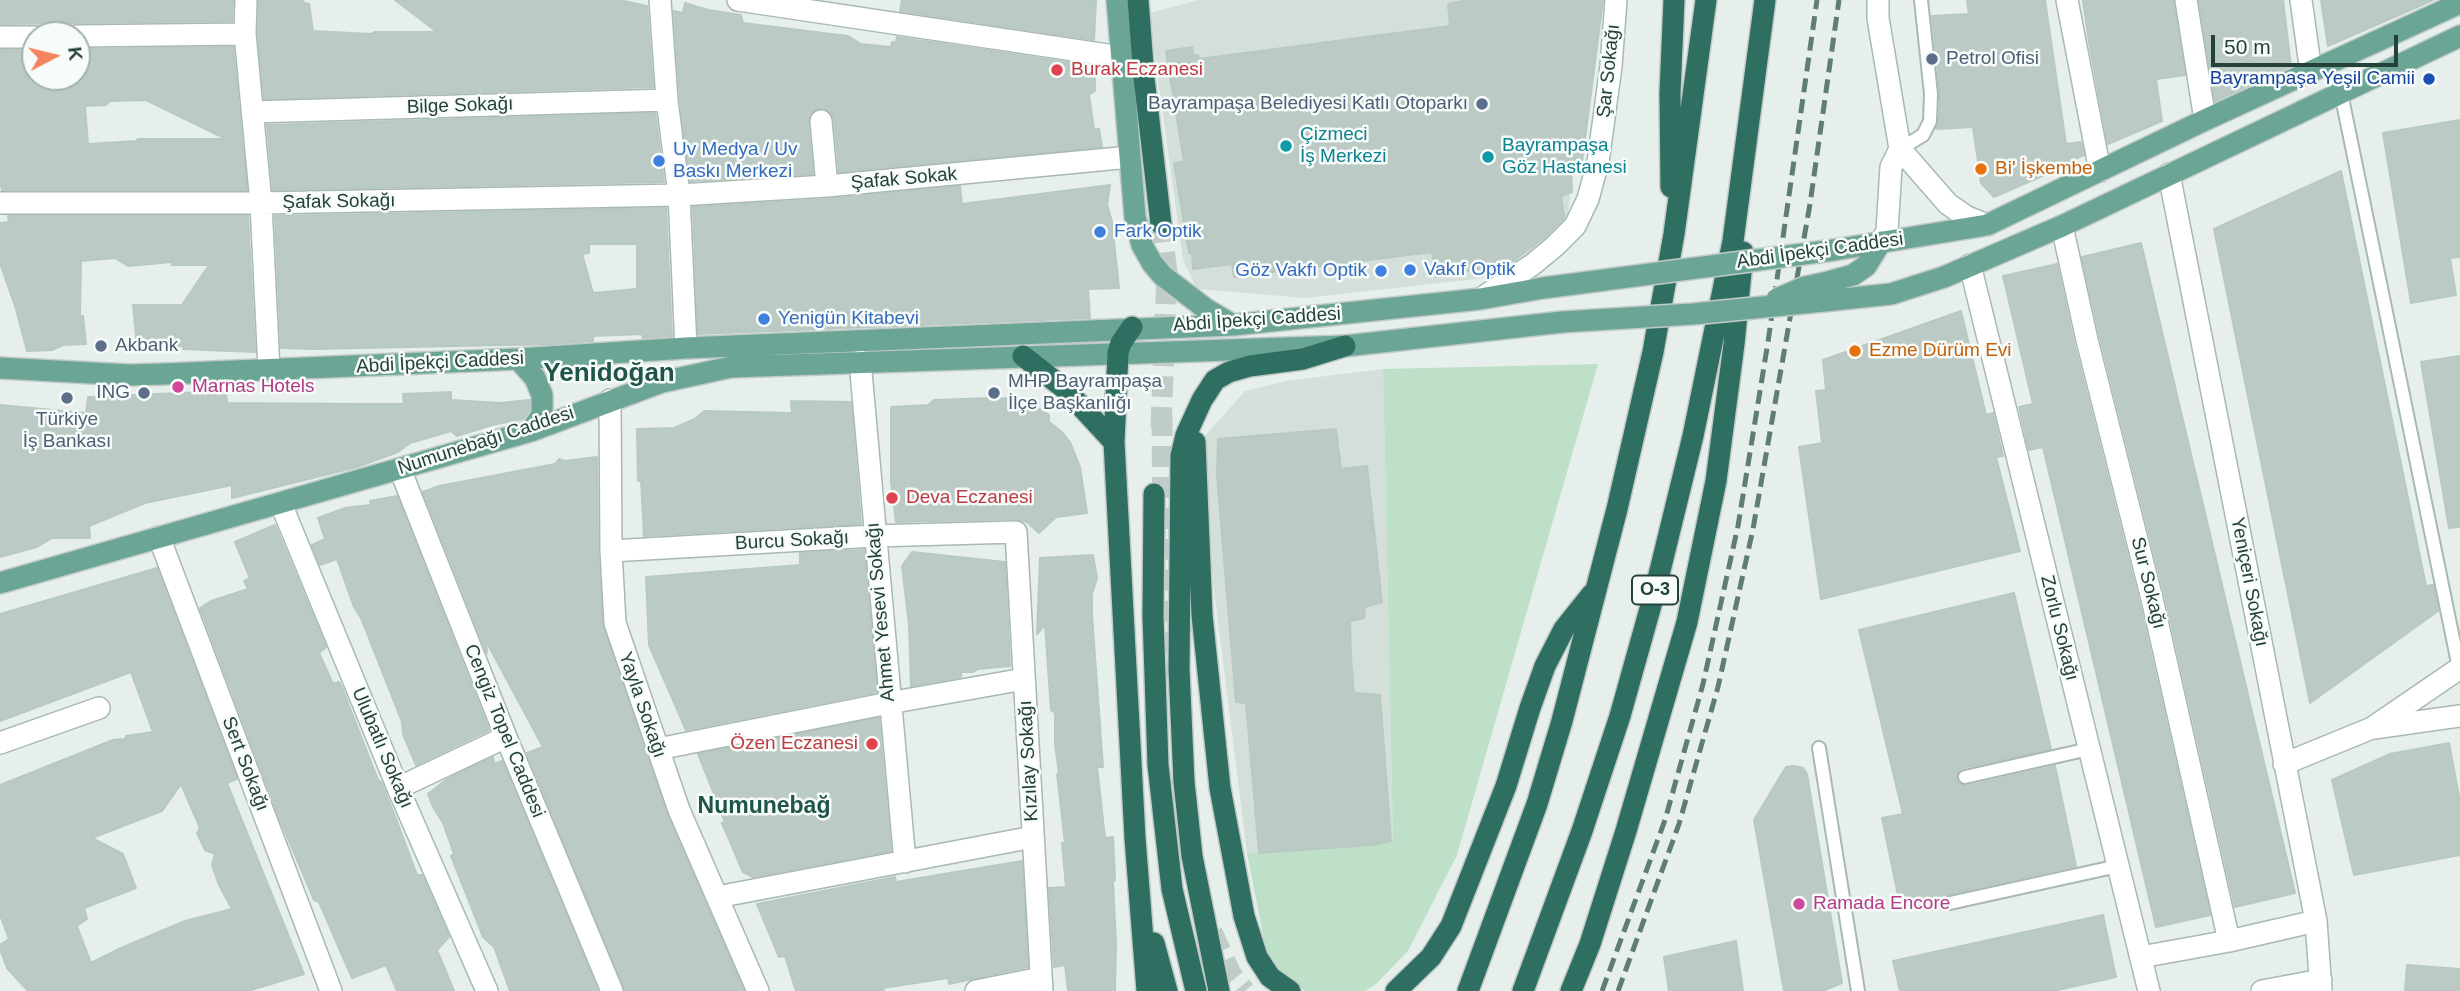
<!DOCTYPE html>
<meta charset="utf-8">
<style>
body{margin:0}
#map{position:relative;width:2460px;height:991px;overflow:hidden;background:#e6efeb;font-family:Arial,sans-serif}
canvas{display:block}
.north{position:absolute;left:21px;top:21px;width:70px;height:70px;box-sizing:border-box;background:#f7fbf9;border:2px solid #a3b1ad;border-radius:50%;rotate:83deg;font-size:19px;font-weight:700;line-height:28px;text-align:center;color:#24423a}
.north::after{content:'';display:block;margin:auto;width:24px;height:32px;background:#f4845f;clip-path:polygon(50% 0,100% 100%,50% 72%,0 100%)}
.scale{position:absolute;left:2211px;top:35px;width:187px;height:32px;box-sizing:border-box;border:4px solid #24423a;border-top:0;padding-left:9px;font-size:21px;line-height:24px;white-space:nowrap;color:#24423a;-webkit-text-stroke:5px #f7fbf9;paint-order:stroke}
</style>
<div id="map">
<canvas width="2460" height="991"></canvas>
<div class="north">K</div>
<div class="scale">50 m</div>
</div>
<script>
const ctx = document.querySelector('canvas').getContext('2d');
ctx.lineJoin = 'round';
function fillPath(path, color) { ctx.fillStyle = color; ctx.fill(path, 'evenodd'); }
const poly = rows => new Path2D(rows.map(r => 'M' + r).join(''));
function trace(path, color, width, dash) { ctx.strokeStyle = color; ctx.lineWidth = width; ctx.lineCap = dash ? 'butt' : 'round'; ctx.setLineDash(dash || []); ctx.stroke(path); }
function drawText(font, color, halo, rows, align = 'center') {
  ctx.font = font + ' Arial,sans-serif'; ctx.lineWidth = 5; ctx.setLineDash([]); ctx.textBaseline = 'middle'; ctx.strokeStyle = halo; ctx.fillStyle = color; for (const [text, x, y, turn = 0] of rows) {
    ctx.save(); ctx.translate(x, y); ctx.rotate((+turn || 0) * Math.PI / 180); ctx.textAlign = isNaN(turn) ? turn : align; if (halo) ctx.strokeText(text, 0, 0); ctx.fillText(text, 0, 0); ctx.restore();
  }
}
fillPath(poly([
 [1199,0,1593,0,1594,30,1567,220,1503,276,1305,298,1197,289,1183,260,1149,13],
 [1383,369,1393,841,1247,853,1209,550,1204,437,1245,391,1286,381]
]), '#d4dfda');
fillPath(poly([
 [1598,364,1457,855,1408,951,1376,984,1365,991,1305,991,1278,970,1266,950,1247,853,1393,841,1383,369]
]), '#bfe0c8');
const building = poly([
 [0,0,233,0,232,21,0,24,0,0],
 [259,0,303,0,304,3,309,4,313,31,371,34,375,32,437,32,395,0,619,0,647,6,653,87,264,99,258,34,259,0],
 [902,0,1096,0,1094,40,900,11,902,0],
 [1468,0,1603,0,1581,170,1571,172,1572,192,1561,196,1564,218,1546,236,1512,262,1436,277,1432,252,1234,277,1232,264,1193,269,1192,253,1189,253,1174,163,1184,162,1166,51,1192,47,1193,55,1198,55,1199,59,1450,26,1448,4,1468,0],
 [1967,0,2045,0,2066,144,2081,142,2084,155,2070,161,2070,164,1994,197,1981,183,1973,127,1936,129,1939,121,1940,94,1932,16,1969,14,1967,0],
 [2083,0,2173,0,2185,75,2156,79,2162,121,2108,144,2089,42,2083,0],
 [2199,0,2283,0,2291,66,2215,101,2199,0],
 [2321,0,2433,0,2328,46,2321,0],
 [685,3,708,10,741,15,743,23,848,36,861,44,891,47,892,42,896,42,897,37,1087,65,1095,76,1095,91,1089,95,1094,129,1099,129,1102,147,839,172,834,119,831,113,820,108,813,111,808,122,813,174,690,181,680,99,674,11,683,13,685,3],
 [233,47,247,190,2,190,0,181,0,50,35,50,35,77,77,77,77,49,233,47],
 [146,100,226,139,138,139,136,141,88,144,85,106,106,105,110,101,146,100],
 [655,113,664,182,273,190,267,125,655,113],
 [2460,120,2460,257,2450,258,2456,295,2411,303,2383,133,2460,120],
 [2341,171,2426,586,2433,585,2438,611,2310,703,2214,229,2341,171],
 [1110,185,1107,204,1112,222,1119,288,1088,289,1090,318,698,334,693,207,828,199,960,186,962,204,1110,185],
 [666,208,672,336,643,338,642,334,593,336,593,341,553,344,314,349,281,348,275,216,666,208],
 [589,244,637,244,637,289,593,293,582,254,589,253,589,244],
 [8,216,248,216,255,352,183,349,183,346,137,346,133,305,182,305,209,265,172,265,172,262,128,266,115,258,81,261,80,316,83,316,86,344,63,345,52,350,27,351,16,309,0,263,0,223,9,222,8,216],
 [2141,243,2295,893,2235,907,2166,600,2100,337,2082,257,2141,243],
 [2057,264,2074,343,2140,606,2210,915,2156,927,2043,447,2029,450,2019,407,2033,404,2003,276,2057,264],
 [1961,311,1986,415,1993,413,2003,456,1996,457,2020,551,1821,599,1799,447,1822,443,1816,391,1826,390,1823,360,1961,311],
 [2460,356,2460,527,2449,528,2421,362,2460,356],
 [226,391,227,403,356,404,404,404,403,394,451,392,451,400,501,403,529,400,529,411,523,419,492,425,457,436,451,431,410,443,398,452,357,467,232,498,232,485,145,503,89,526,90,538,52,538,37,547,0,557,0,405,86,413,88,397,226,391],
 [991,398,1024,399,1049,415,1049,422,1062,432,1070,442,1080,467,1087,513,1056,517,1039,533,1027,522,1016,519,896,522,891,482,891,407,928,405,934,400,991,398],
 [791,401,851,402,861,524,644,536,641,480,638,481,637,429,674,428,695,419,704,411,792,413,791,401],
 [1336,429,1341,469,1367,466,1382,602,1365,607,1364,618,1350,621,1351,658,1354,693,1380,695,1391,841,1371,845,1259,853,1246,703,1236,702,1217,475,1218,439,1336,429],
 [597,457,598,552,603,627,667,814,744,991,625,991,527,753,543,747,486,641,487,653,423,492,439,486,555,464,559,459,565,461,597,457],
 [397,496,489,730,416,765,403,734,402,722,361,618,354,607,337,559,320,565,312,545,325,539,318,518,345,508,371,505,370,501,397,496],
 [275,525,326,647,319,653,333,684,339,682,343,690,378,780,381,782,395,816,417,875,422,875,449,937,437,950,454,991,397,991,386,965,352,978,319,902,314,900,279,817,200,608,211,601,248,589,244,581,250,578,235,542,275,525],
 [864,550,877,692,686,730,649,645,646,577,800,565,800,553,864,550],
 [912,552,1005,562,1010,666,978,669,973,672,961,672,961,677,911,686,909,625,902,566,912,552],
 [1093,555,1097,578,1092,594,1092,615,1103,767,1097,767,1105,838,1113,837,1115,880,1113,881,1116,944,1115,991,1068,991,1065,965,1054,967,1049,888,1066,887,1062,843,1065,843,1057,774,1059,774,1055,744,1055,713,1051,710,1045,625,1037,634,1040,558,1093,555],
 [157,568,237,779,227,783,304,974,248,991,28,991,7,968,0,949,0,945,9,939,0,915,0,785,113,740,125,739,126,736,153,732,131,672,0,721,0,614,157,568],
 [181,784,200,828,197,833,205,850,215,854,212,865,219,885,232,909,185,921,121,948,91,963,77,926,87,919,84,908,136,888,123,854,92,838,162,811,181,784],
 [2014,593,2051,749,1963,768,1959,771,1956,778,1959,783,1967,786,2055,766,2076,866,1900,905,1882,818,1903,814,1859,630,2014,593],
 [879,718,891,851,753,877,743,872,722,823,725,822,698,754,879,718],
 [2449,743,2460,802,2460,855,2354,875,2332,780,2390,754,2449,743],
 [493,757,494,764,502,761,598,991,510,991,494,947,483,937,451,856,454,854,443,823,433,807,428,794,446,780,493,757],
 [1794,766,1803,768,1807,774,1842,983,1823,991,1784,991,1754,820,1786,767,1794,766],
 [1022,861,1028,967,949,984,948,978,883,988,884,991,796,991,785,956,779,957,757,904,895,877,896,882,1022,861],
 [2103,915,2116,977,2053,991,1900,991,1893,961,2103,915],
 [1736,941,1743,991,1669,991,1664,957,1736,941],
 [2407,965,2460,969,2460,991,2405,991,2407,965]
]);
fillPath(building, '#bbcac4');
trace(building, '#b8c9c2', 2);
trace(poly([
 [1162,415,1163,548,1171,677],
 [1161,428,1167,273,1161,224],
 [1212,932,1231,974,1245,991]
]), '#bfccc8', 21, [21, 10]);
const lane = poly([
 [2341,93,2459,668],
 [1900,149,1923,135,1930,121,1931,94,1921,0],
 [1819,748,1858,991],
 [1965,777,2089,749],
 [1950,903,2118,866]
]);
const street = poly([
 [246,0,245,34,261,203,269,370],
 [660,0,667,100,679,195,686,348],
 [738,0,1121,57],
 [2067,0,2100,171],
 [2186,0,2205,120],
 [2301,0,2311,72],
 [77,36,245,34],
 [0,37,35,37],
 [252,112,667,100],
 [821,121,827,186],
 [2169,174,2316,921,2321,991],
 [0,203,261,203,679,195,827,186,1130,157],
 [2062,226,2087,340,2153,603,2229,941],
 [1970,265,2149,991],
 [860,361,905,862],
 [610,400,611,551,615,623,679,810,758,991],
 [400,469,506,737,612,991],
 [159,537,331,991],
 [611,551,874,536,1016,532,1042,991],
 [2374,728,2460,716],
 [0,743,99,708],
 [658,749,889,703,1024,679],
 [2284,764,2372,728,2460,668],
 [398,788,506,737],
 [717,897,1033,837],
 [2141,957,2229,941,2316,921],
 [976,991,1041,978],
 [2262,991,2321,980]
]);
const secondary = poly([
 [1878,0,1878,18,1900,149],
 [1900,149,1948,204,1967,217,1987,225],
 [1881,242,1887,231,1891,167,1900,149],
 [1480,299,1532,265,1555,246,1575,226,1588,199,1598,162,1611,66,1616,0],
 [281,504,398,788,487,991]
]);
const primary = poly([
 [1117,0,1135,217,1142,245,1152,263,1163,276,1206,309,1233,325],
 [1834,250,1987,225,2205,120,2460,3],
 [1824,283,1853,275,1866,266,1881,242],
 [1824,301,1891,294,1944,277,2062,226,2460,36],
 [518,359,535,378,542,395,542,415,531,431],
 [0,368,129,375,164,374,518,359,686,348,1233,325,1480,299,1543,288],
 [0,583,531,431,662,382,731,367,1345,346,1562,322]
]);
const highway = poly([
 [1138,0,1144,78,1161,224],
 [1671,187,1670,93,1674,0],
 [1132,327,1121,343,1118,353,1114,442,1135,838,1147,991],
 [1023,356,1065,389,1114,442],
 [1195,442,1202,615,1220,788,1244,916,1257,957,1270,977,1290,991],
 [1154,494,1153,616,1158,765,1172,889,1196,991],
 [1154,943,1167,991],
 [1219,991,1192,856,1184,782,1179,669,1181,456,1186,435,1202,400,1215,380,1229,372,1250,366,1303,359,1345,346],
 [1396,991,1431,957,1451,926,1506,786,1530,708,1545,666,1564,629,1592,594],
 [1468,991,1537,804,1562,721,1617,509,1653,352,1674,234,1706,0],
 [1523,991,1582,831,1620,716,1655,591,1693,436,1733,241,1765,0],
 [1571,991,1590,944,1626,831,1687,622,1716,481,1734,344,1743,252]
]);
trace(lane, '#a8b8b2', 16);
trace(street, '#a8b8b2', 24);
trace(secondary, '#a4bbb3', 24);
trace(primary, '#c2cac8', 24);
trace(highway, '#c2cac8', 24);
trace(lane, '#fff', 12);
trace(street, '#fff', 21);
trace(secondary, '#fff', 21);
trace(primary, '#6aa596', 21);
trace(highway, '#2f6f62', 21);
trace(poly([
 [1602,991,1665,820,1703,684,1738,526,1768,342,1817,0],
 [1618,991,1679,824,1718,687,1753,529,1810,204,1839,0]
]), '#5f7d75', 5, [14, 7]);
const primaryBridge = poly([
 [1543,288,1834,250],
 [1777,299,1805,287,1824,283],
 [1562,322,1693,314,1824,301]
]);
trace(primaryBridge, '#c2cac8', 24, []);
trace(primaryBridge, '#6aa596', 21);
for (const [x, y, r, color] of [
 [1932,59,7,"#5c6f8a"],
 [1057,70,7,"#e0444e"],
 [2429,79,7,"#1a4fb4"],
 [1482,104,7,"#5c6f8a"],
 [1286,146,7,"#0f9aa8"],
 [1488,157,7,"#0f9aa8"],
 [659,161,7,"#3f7fe0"],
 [1981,169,7,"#e8710a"],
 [1100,232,7,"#3f7fe0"],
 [1410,270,7,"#3f7fe0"],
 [1381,271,7,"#3f7fe0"],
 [764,319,7,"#3f7fe0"],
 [101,346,7,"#5c6f8a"],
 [1855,351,7,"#e8710a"],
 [178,387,7,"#d1479c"],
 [144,393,7,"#5c6f8a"],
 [994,393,7,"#5c6f8a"],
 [67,398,7,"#5c6f8a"],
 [892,498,7,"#e0444e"],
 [872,744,7,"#e0444e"],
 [1799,904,7,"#d1479c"]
]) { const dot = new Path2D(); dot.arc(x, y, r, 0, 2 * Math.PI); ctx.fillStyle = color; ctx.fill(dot); trace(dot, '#f7fbf9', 2.5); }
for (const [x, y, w] of [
 [1655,590,46]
]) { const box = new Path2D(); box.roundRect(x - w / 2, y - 14.5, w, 29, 5); ctx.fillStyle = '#f7fbf9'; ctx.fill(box); trace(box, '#24423a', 2); }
drawText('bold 18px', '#24423a', null, [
 ["O-3",1655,590]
]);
drawText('19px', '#4e5e75', '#f7fbf9', [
 ["Petrol Ofisi",1946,59],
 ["Bayrampaşa Belediyesi Katlı Otoparkı",1468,104,"right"],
 ["Akbank",115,346],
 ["MHP Bayrampaşa",1008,382],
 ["İlçe Başkanlığı",1008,404],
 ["ING",130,393,"right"],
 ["Türkiye",67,420,"center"],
 ["İş Bankası",67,442,"center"]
], 'left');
drawText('19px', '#be3a42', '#f7fbf9', [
 ["Burak Eczanesi",1071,70],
 ["Deva Eczanesi",906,498],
 ["Özen Eczanesi",858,744,"right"]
], 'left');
drawText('19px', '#24423a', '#f7fbf9', [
 ["Şar Sokağı",1609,71,-84],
 ["Bilge Sokağı",460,106,-2],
 ["Şafak Sokak",904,179,-5],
 ["Şafak Sokağı",339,202,-1],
 ["Abdi İpekçi Caddesi",1820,251,-8],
 ["Abdi İpekçi Caddesi",1257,320,-4],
 ["Abdi İpekçi Caddesi",440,363,-3],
 ["Numunebağı Caddesi",486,441,-18],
 ["Burcu Sokağı",792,541,-3],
 ["Yeniçeri Sokağı",2249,582,79],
 ["Sur Sokağı",2148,583,76],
 ["Ahmet Yesevi Sokağı",881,612,-95],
 ["Zorlu Sokağı",2059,628,76],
 ["Yayla Sokağı",642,705,71],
 ["Cengiz Topel Caddesi",504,731,68],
 ["Ulubatlı Sokağı",382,748,67],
 ["Kızılay Sokağı",1029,761,-93],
 ["Sert Sokağı",245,764,69]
]);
drawText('19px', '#164399', '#f7fbf9', [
 ["Bayrampaşa Yeşil Camii",2415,79]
], 'right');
drawText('19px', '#0d838f', '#f7fbf9', [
 ["Çizmeci",1300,135],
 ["İş Merkezi",1300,157],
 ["Bayrampaşa",1502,146],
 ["Göz Hastanesi",1502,168]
], 'left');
drawText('19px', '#366cbe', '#f7fbf9', [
 ["Uv Medya / Uv",673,150],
 ["Baskı Merkezi",673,172],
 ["Fark Optik",1114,232],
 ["Vakıf Optik",1424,270],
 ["Göz Vakfı Optik",1367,271,"right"],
 ["Yenigün Kitabevi",778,319]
], 'left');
drawText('19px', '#c56008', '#f7fbf9', [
 ["Bi' İşkembe",1995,169],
 ["Ezme Dürüm Evi",1869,351]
], 'left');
drawText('19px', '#b23c85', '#f7fbf9', [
 ["Marnas Hotels",192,387],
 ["Ramada Encore",1813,904]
], 'left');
drawText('bold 23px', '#1f5548', '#f7fbf9', [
 ["Numunebağ",764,807]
]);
drawText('bold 26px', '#1f5548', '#f7fbf9', [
 ["Yenidoğan",609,374]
]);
</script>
